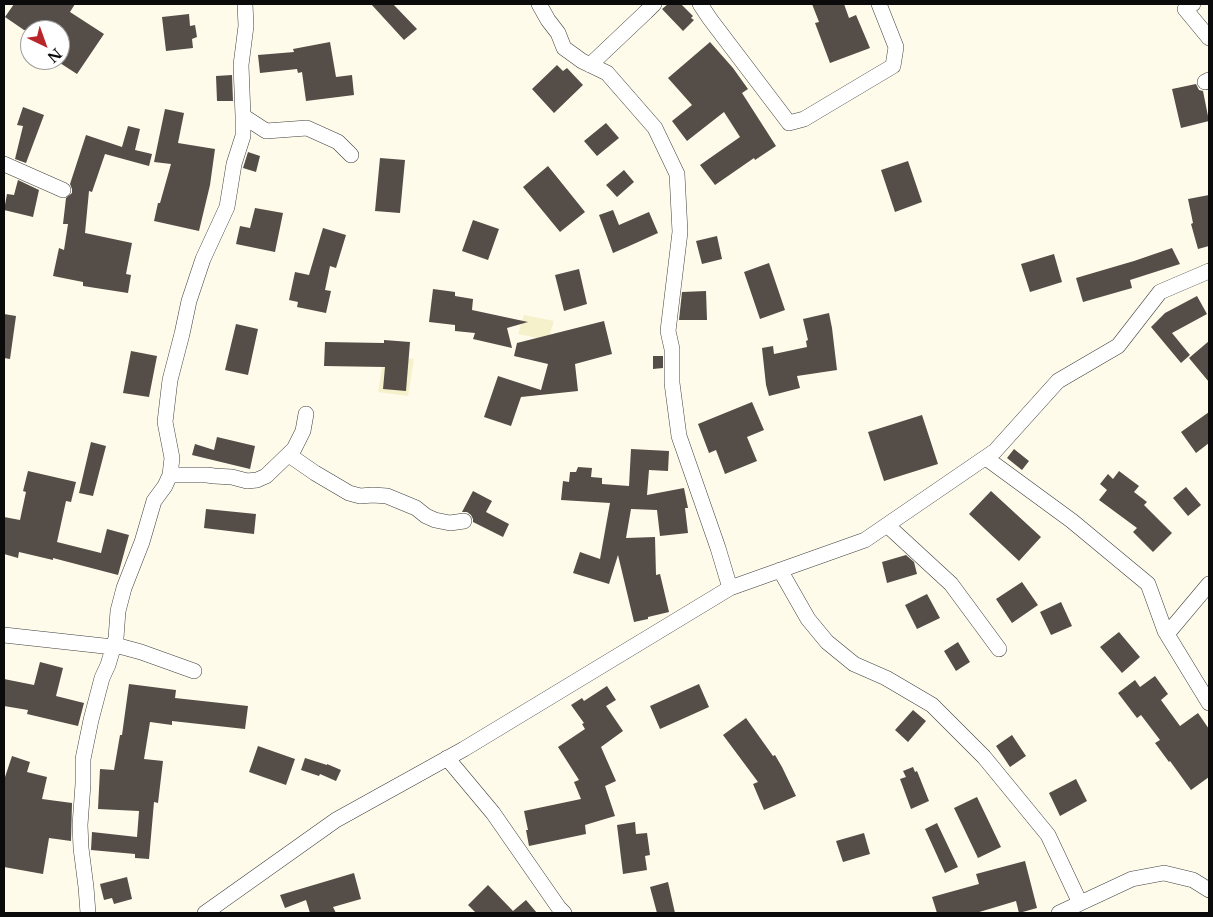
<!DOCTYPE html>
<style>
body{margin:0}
#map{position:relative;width:1213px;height:917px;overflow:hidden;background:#fffbea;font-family:"Libre Baskerville",serif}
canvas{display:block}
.frame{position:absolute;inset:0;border:5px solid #0b0b0b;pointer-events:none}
.north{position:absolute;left:20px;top:20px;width:50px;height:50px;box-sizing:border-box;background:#fff;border:1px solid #9d9d9d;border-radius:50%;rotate:138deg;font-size:14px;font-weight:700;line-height:20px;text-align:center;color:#0b0b0b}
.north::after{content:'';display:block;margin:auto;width:18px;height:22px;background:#b92629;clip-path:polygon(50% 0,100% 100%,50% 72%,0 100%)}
</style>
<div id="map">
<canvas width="1213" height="917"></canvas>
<div class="frame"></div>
<div class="north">N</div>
</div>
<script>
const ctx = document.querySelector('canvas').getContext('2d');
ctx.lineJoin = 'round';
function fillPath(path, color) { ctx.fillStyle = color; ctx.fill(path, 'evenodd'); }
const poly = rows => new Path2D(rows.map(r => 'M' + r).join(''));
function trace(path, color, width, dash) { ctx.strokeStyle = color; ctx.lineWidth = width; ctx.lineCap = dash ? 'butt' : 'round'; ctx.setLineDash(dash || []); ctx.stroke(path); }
fillPath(poly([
 [524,315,554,321,548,340,518,334],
 [384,356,414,359,408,396,378,392]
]), '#f4f1cb');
fillPath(poly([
 [14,4,75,4,70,12,104,34,77,74,60,63,60,30,24,30,5,17],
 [371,4,393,4,417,29,404,40],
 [668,4,681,4,693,16,691,18,694,20,683,31,662,9],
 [812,4,844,4,849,18,856,15,870,48,830,63,815,23,819,22],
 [189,14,190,26,195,25,197,37,192,39,193,48,166,51,162,17],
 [330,42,336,77,352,75,354,95,306,101,302,72,298,73,297,69,260,73,258,55,294,52,293,49],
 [710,42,733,68,748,89,742,93,776,146,755,160,754,158,715,185,700,165,740,137,724,112,687,141,672,121,692,105,668,78],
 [557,65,563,71,567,68,583,85,554,113,532,89],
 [232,75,233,101,217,101,216,76],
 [1196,84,1199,90,1203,91,1209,121,1181,128,1172,89],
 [23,107,44,115,26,163,15,159,23,126,17,125],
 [165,109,184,113,178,143,215,149,210,185,199,231,154,221,158,203,160,203,171,164,154,162],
 [606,123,619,138,597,156,584,141],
 [128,126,140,129,135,150,152,154,149,166,105,154,92,192,89,191,85,233,132,243,126,274,131,275,128,293,83,286,83,282,53,276,59,248,64,250,68,224,63,224,66,198,72,193,72,189,70,184,86,135,122,147],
 [248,152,260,156,256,172,243,168],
 [380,158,405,160,400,213,375,211],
 [908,161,922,202,895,212,881,170],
 [548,166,585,212,560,232,523,187],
 [624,170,634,182,617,197,606,185],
 [18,180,39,190,33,217,4,210,7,194,14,195],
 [1209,195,1209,246,1198,249,1191,224,1193,223,1188,199],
 [255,208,283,213,275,252,236,244,240,226,250,228],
 [613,210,619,225,649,212,658,233,627,247,613,253,599,215],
 [473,220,499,229,488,260,462,251],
 [323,228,346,235,336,268,330,266,325,290,331,291,326,313,297,307,298,302,289,300,295,272,309,275],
 [717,236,722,259,702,264,696,241],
 [1172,248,1180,264,1130,280,1132,288,1083,302,1076,278,1134,261],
 [1054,254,1062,282,1030,292,1021,264],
 [769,263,785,310,760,319,744,272],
 [579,269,587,304,564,311,555,275],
 [433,289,455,292,455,296,473,299,472,310,528,322,507,328,512,348,473,339,475,333,455,331,455,325,429,322],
 [706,291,707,320,679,320,682,292],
 [1197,296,1207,314,1172,333,1190,355,1181,363,1151,327,1165,313],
 [829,313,832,328,837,370,797,376,800,388,769,396,766,385,762,348,773,346,774,354,807,347,806,341,808,340,803,319],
 [4,314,16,316,10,359,4,358],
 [604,321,612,354,575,364,578,391,521,397,511,426,484,417,498,376,541,390,548,364,514,356,517,343],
 [236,324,258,329,248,375,225,370],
 [384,340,410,342,406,391,383,389,385,367,324,366,325,342,384,343],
 [1209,341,1209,382,1189,358],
 [131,351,157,356,149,397,123,393],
 [653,356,663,356,663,368,653,369],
 [752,402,764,430,747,437,757,461,725,474,716,450,709,453,698,424],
 [1209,412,1209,443,1196,453,1181,432],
 [922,415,938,464,884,481,868,432],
 [217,437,255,446,250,469,192,455,195,444,214,450],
 [91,442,106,446,93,496,79,493],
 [631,449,669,451,668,471,649,470,647,495,684,488,688,508,685,508,688,533,660,536,657,510,631,509,626,538,655,537,656,575,660,574,669,612,648,617,648,619,634,622,618,555,609,584,573,573,580,552,600,559,610,503,561,500,563,481,569,482,570,472,576,472,578,467,592,468,591,477,602,478,602,484,629,486],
 [1014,449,1029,461,1022,470,1007,458],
 [28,471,76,482,71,502,66,501,57,542,101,553,107,529,129,535,118,575,53,558,53,560,19,552,18,558,4,554,4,517,20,520,26,492,23,491],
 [1119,471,1139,486,1134,492,1147,502,1144,505,1172,533,1153,552,1133,532,1137,528,1099,500,1107,490,1100,484,1108,474,1113,479],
 [1186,487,1201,505,1188,516,1173,498],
 [473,491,492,501,486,512,509,524,503,537,473,522,473,519,471,515,467,512,462,512],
 [991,491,1041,537,1019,561,969,514],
 [206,509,256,514,254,534,204,528],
 [906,555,914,562,917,574,887,583,882,562],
 [1022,582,1038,605,1012,623,996,599],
 [927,594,940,618,917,629,905,605],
 [1061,602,1072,626,1051,635,1040,612],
 [1119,632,1140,657,1122,673,1100,647],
 [958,642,970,662,956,671,944,651],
 [40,662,63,668,56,696,84,703,78,726,27,714,28,710,4,706,4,679,34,685],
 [1155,676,1168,694,1161,700,1180,726,1198,713,1209,729,1209,777,1191,790,1170,761,1169,762,1155,743,1160,740,1141,715,1137,718,1118,693,1135,680,1140,687],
 [129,684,176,690,175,698,248,706,245,729,172,721,172,725,150,722,144,759,163,761,158,803,154,802,149,859,135,858,135,854,91,850,92,832,137,837,139,811,98,809,100,769,114,770,120,735,122,735],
 [699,684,709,707,660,729,650,706],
 [607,686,616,700,606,706,623,731,601,747,616,781,605,786,615,816,585,825,586,834,529,846,526,830,528,830,524,811,581,799,574,782,579,780,558,747,585,729,582,724,584,723,571,705,582,698,584,701],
 [913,710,926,721,908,742,895,730],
 [746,718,773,756,775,755,782,767,796,796,764,810,753,784,758,782,723,735],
 [1012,735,1026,756,1010,767,996,746],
 [258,746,295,759,286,785,249,772],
 [12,756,30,762,27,772,47,777,42,799,72,803,71,841,49,838,43,874,4,867,4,780],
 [305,758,327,765,327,764,341,770,336,781,320,774,319,776,301,770],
 [913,767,915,772,917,771,929,801,911,809,900,779,906,777,903,771],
 [1076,779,1087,801,1060,816,1049,793],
 [977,797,1001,847,978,858,954,808],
 [635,822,636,834,647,833,650,855,645,856,647,870,623,874,617,825],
 [937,823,958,867,945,873,925,829],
 [864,833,870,854,843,862,836,841],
 [1025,861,1037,908,1019,913,1016,901,976,913,937,913,932,897,979,884,976,874],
 [354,873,361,899,333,907,336,913,310,913,306,900,285,908,280,895],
 [127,877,132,899,114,904,112,898,104,900,100,884],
 [668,882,675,913,657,913,650,887],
 [488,885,513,911,526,900,537,913,476,913,468,905]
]), '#544d48');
const minor = poly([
 [245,4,246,26,241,65,243,116,266,131,307,128,338,142,351,155],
 [539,4,548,20,558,33,564,48,582,61,607,73,655,128,677,174,680,232,668,331,672,349,672,383,679,436,718,548,730,588],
 [700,4,710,19,789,123,804,119,893,66,896,47,879,4],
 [1193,4,1185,9,1209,38],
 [590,65,646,12,654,4],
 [1205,82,1209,80],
 [4,164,63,190],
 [289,455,315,473,349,493,360,496,373,495,387,496,416,508,426,516,435,520,450,523,464,521],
 [986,458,1072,521,1148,584,1165,631,1209,703],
 [170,475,207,475,214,476,232,477,247,481,257,480,266,476,294,449,303,431,306,414],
 [887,525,951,584,999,649],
 [780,570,808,619,827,642,854,664,886,678,932,705,984,757,1048,835,1080,903],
 [1167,634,1209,584],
 [4,635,113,647,119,646,141,652,194,671],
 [447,758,493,813,559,908,564,913],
 [88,913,86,887,81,848,80,825,83,784,83,759,91,720,102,678,108,665,116,638,118,611,124,588,142,542,154,501,165,486,170,475,172,458,165,422,170,380,182,334,189,301,203,259,227,207,234,164,243,136,243,116],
 [205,913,336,820,464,749,730,588,865,540,995,451,1058,381,1118,346,1160,292,1209,271],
 [1059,913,1132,879,1164,873,1193,880,1209,890]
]);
trace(minor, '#3e3e3e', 16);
trace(minor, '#fff', 15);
</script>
